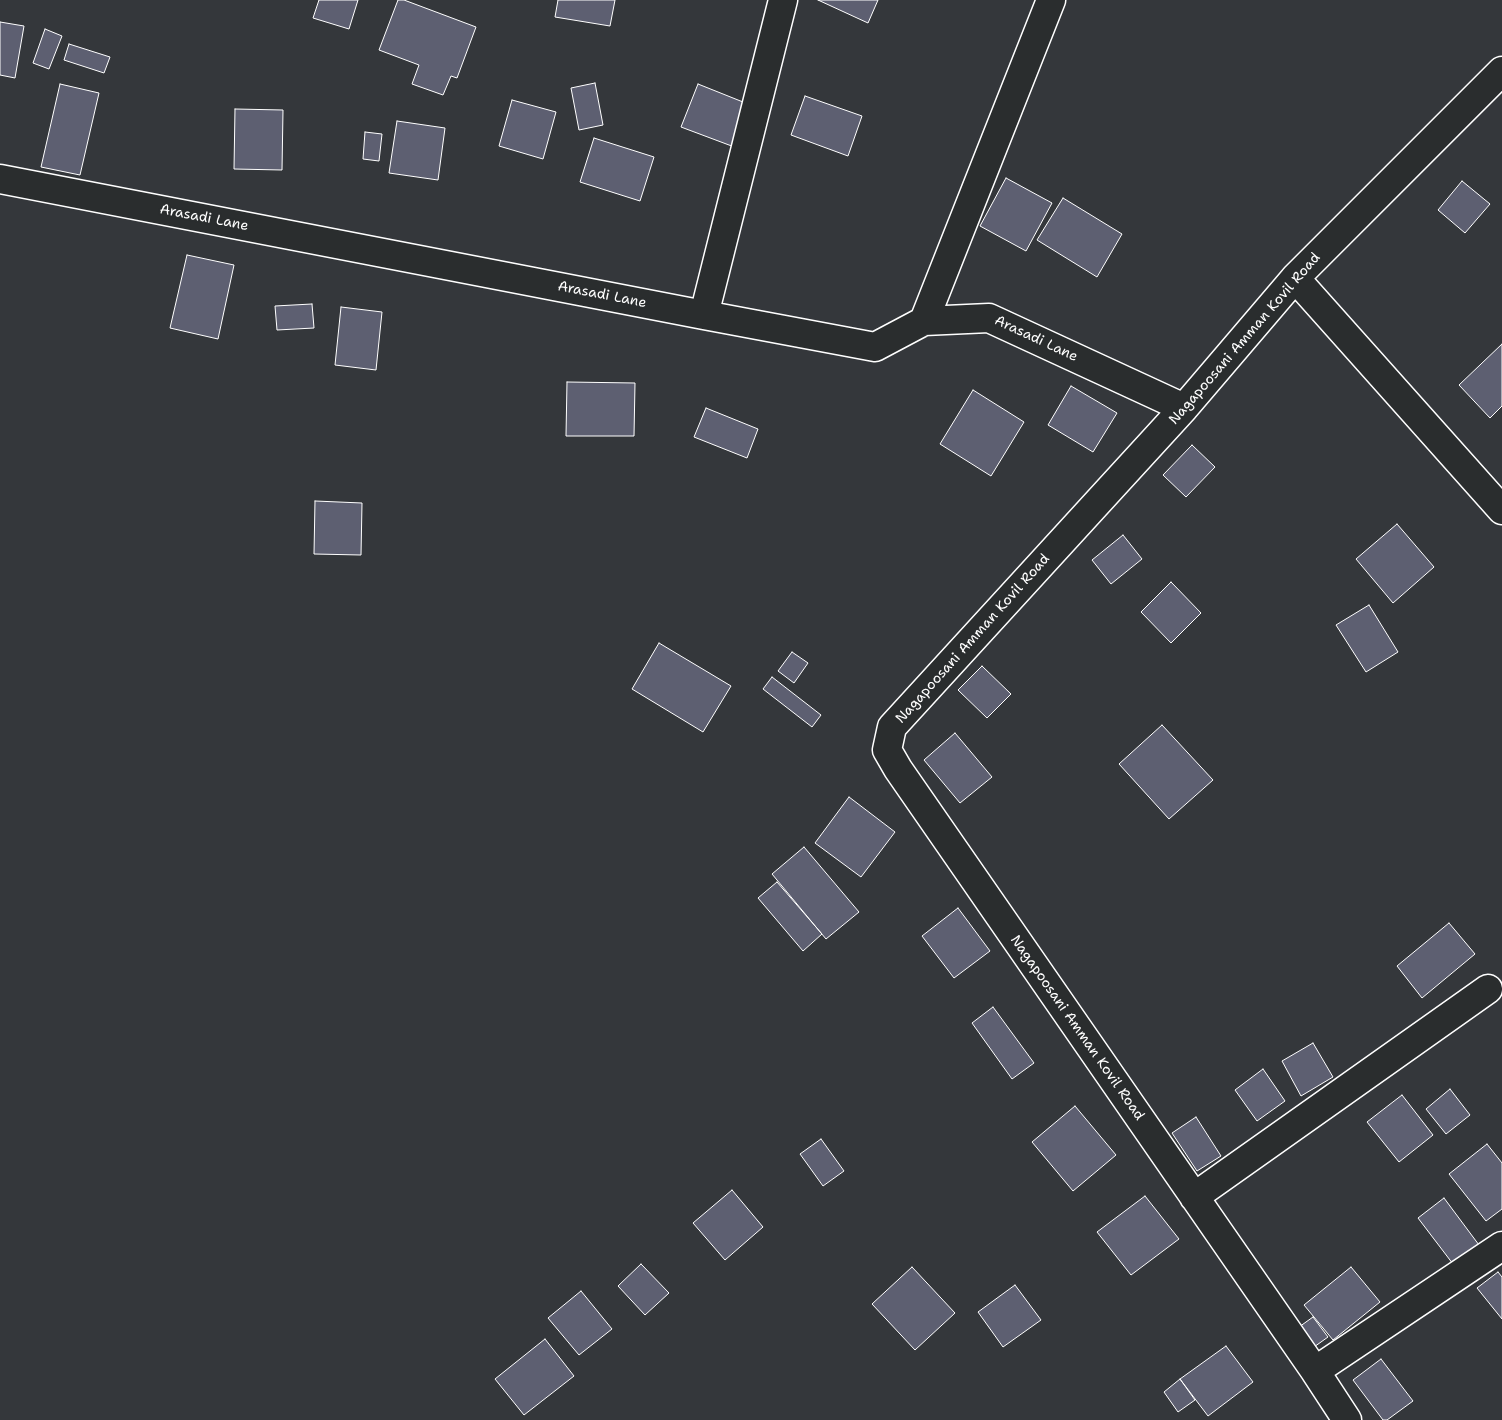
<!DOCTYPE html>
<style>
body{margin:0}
canvas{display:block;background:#34373b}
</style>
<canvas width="1502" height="1420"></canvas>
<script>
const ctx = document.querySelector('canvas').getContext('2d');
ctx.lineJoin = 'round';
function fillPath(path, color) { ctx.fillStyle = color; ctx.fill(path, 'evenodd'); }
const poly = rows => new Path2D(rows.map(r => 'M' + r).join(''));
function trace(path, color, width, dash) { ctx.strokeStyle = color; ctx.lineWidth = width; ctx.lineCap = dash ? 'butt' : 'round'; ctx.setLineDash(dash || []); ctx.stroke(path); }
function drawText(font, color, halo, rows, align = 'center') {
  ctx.font = font + ' "Shantell Sans",sans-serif'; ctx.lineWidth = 4; ctx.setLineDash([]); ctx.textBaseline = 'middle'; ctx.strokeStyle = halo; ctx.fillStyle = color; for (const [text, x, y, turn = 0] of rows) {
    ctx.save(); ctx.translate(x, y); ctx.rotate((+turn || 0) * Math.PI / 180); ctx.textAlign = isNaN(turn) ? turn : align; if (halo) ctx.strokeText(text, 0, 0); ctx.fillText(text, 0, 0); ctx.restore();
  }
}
const building = poly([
 [319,0,358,0,349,29,313,18,319,0],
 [398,0,404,0,476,27,457,78,451,76,443,95,412,84,419,65,379,50,398,0],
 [558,0,615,0,610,26,555,17,558,0],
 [818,0,878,0,868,23,818,0],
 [0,22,24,26,15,78,0,75,0,22],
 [45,29,62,36,49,69,33,63,45,29],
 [69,44,110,57,104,73,64,60,69,44],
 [595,83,603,125,579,130,571,88,595,83],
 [60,84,99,93,80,175,41,167,60,84],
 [698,84,753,106,737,148,681,127,698,84],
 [805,96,862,116,848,156,791,135,805,96],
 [512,100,556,112,543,159,499,146,512,100],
 [235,109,283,110,282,170,234,169,235,109],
 [397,121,445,128,438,180,389,173,397,121],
 [365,132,382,134,379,161,363,159,365,132],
 [594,138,654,157,640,201,580,182,594,138],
 [1006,178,1052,203,1026,251,980,226,1006,178],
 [1462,181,1490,204,1465,233,1438,210,1462,181],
 [1063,198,1122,234,1097,277,1037,240,1063,198],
 [187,255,234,265,218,339,170,328,187,255],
 [312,304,314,328,277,330,275,306,312,304],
 [341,307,382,312,376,370,335,365,341,307],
 [1502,344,1502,406,1490,418,1459,385,1502,344],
 [567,382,635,383,634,436,566,436,567,382],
 [1071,386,1117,413,1093,452,1048,425,1071,386],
 [973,390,1024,422,991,476,940,444,973,390],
 [706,408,758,429,747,458,694,437,706,408],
 [1192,445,1215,467,1186,497,1163,475,1192,445],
 [315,501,362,503,361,555,314,554,315,501],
 [1397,524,1434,567,1393,603,1356,559,1397,524],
 [1123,535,1142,559,1111,584,1092,560,1123,535],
 [1171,582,1201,613,1171,643,1141,612,1171,582],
 [1369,605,1398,652,1366,672,1336,625,1369,605],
 [659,643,731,686,703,732,632,689,659,643],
 [792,652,808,663,794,683,778,671,792,652],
 [982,666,1011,694,987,718,958,690,982,666],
 [772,677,821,715,812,727,763,689,772,677],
 [1162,725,1213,780,1169,819,1119,764,1162,725],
 [955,733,992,777,960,803,924,760,955,733],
 [849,797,895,832,861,877,815,843,849,797],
 [804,847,859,912,826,939,772,874,804,847],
 [777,882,822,934,803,951,758,898,777,882],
 [958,908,990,951,954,978,922,936,958,908],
 [1449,923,1475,954,1422,998,1397,966,1449,923],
 [993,1007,1034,1063,1012,1079,972,1023,993,1007],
 [1313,1043,1333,1077,1301,1096,1282,1061,1313,1043],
 [1263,1069,1285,1101,1257,1121,1235,1090,1263,1069],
 [1450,1089,1470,1115,1446,1134,1426,1109,1450,1089],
 [1402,1095,1433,1135,1399,1162,1367,1122,1402,1095],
 [1075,1106,1116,1155,1073,1191,1032,1142,1075,1106],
 [1196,1117,1221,1156,1197,1171,1172,1133,1196,1117],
 [821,1139,844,1171,823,1186,800,1154,821,1139],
 [1487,1144,1502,1163,1502,1209,1486,1221,1449,1174,1487,1144],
 [732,1190,763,1227,725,1260,693,1223,732,1190],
 [1145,1196,1179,1239,1131,1275,1097,1232,1145,1196],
 [1444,1198,1479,1245,1453,1264,1418,1218,1444,1198],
 [641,1264,669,1293,645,1315,618,1286,641,1264],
 [912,1267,955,1313,915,1350,872,1304,912,1267],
 [1351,1267,1380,1302,1333,1340,1304,1305,1351,1267],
 [1498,1272,1502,1277,1502,1319,1477,1288,1498,1272],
 [1015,1285,1041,1320,1003,1347,978,1312,1015,1285],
 [581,1291,612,1329,579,1355,548,1318,581,1291],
 [1313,1317,1328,1337,1314,1347,1299,1327,1313,1317],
 [545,1339,574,1376,524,1415,495,1379,545,1339],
 [1226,1346,1253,1382,1208,1416,1180,1379,1226,1346],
 [1381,1359,1413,1401,1387,1420,1383,1420,1353,1380,1381,1359],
 [1180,1379,1195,1400,1178,1412,1164,1392,1180,1379]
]);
fillPath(building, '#5d5f71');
trace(building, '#fff', 1);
const minor = poly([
 [0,179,704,315,875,347,924,321,989,318,1184,408],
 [1295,278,1502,510],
 [704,315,783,0],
 [924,321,1051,0],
 [1194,1197,1488,989],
 [1315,1371,1502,1246],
 [1347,1420,1315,1371,898,769,887,750,892,727,1184,408,1295,278,1502,71]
]);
trace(minor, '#fff', 31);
trace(minor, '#2a2d2e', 28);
drawText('14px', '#fff', '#2a2d2e', [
 ["Arasadi Lane",204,218,11],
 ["Arasadi Lane",602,295,11],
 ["Arasadi Lane",1036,339,25],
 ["Nagapoosani Amman Kovil Road",1245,339,-49],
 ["Nagapoosani Amman Kovil Road",973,639,-48],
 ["Nagapoosani Amman Kovil Road",1077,1028,55]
]);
</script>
